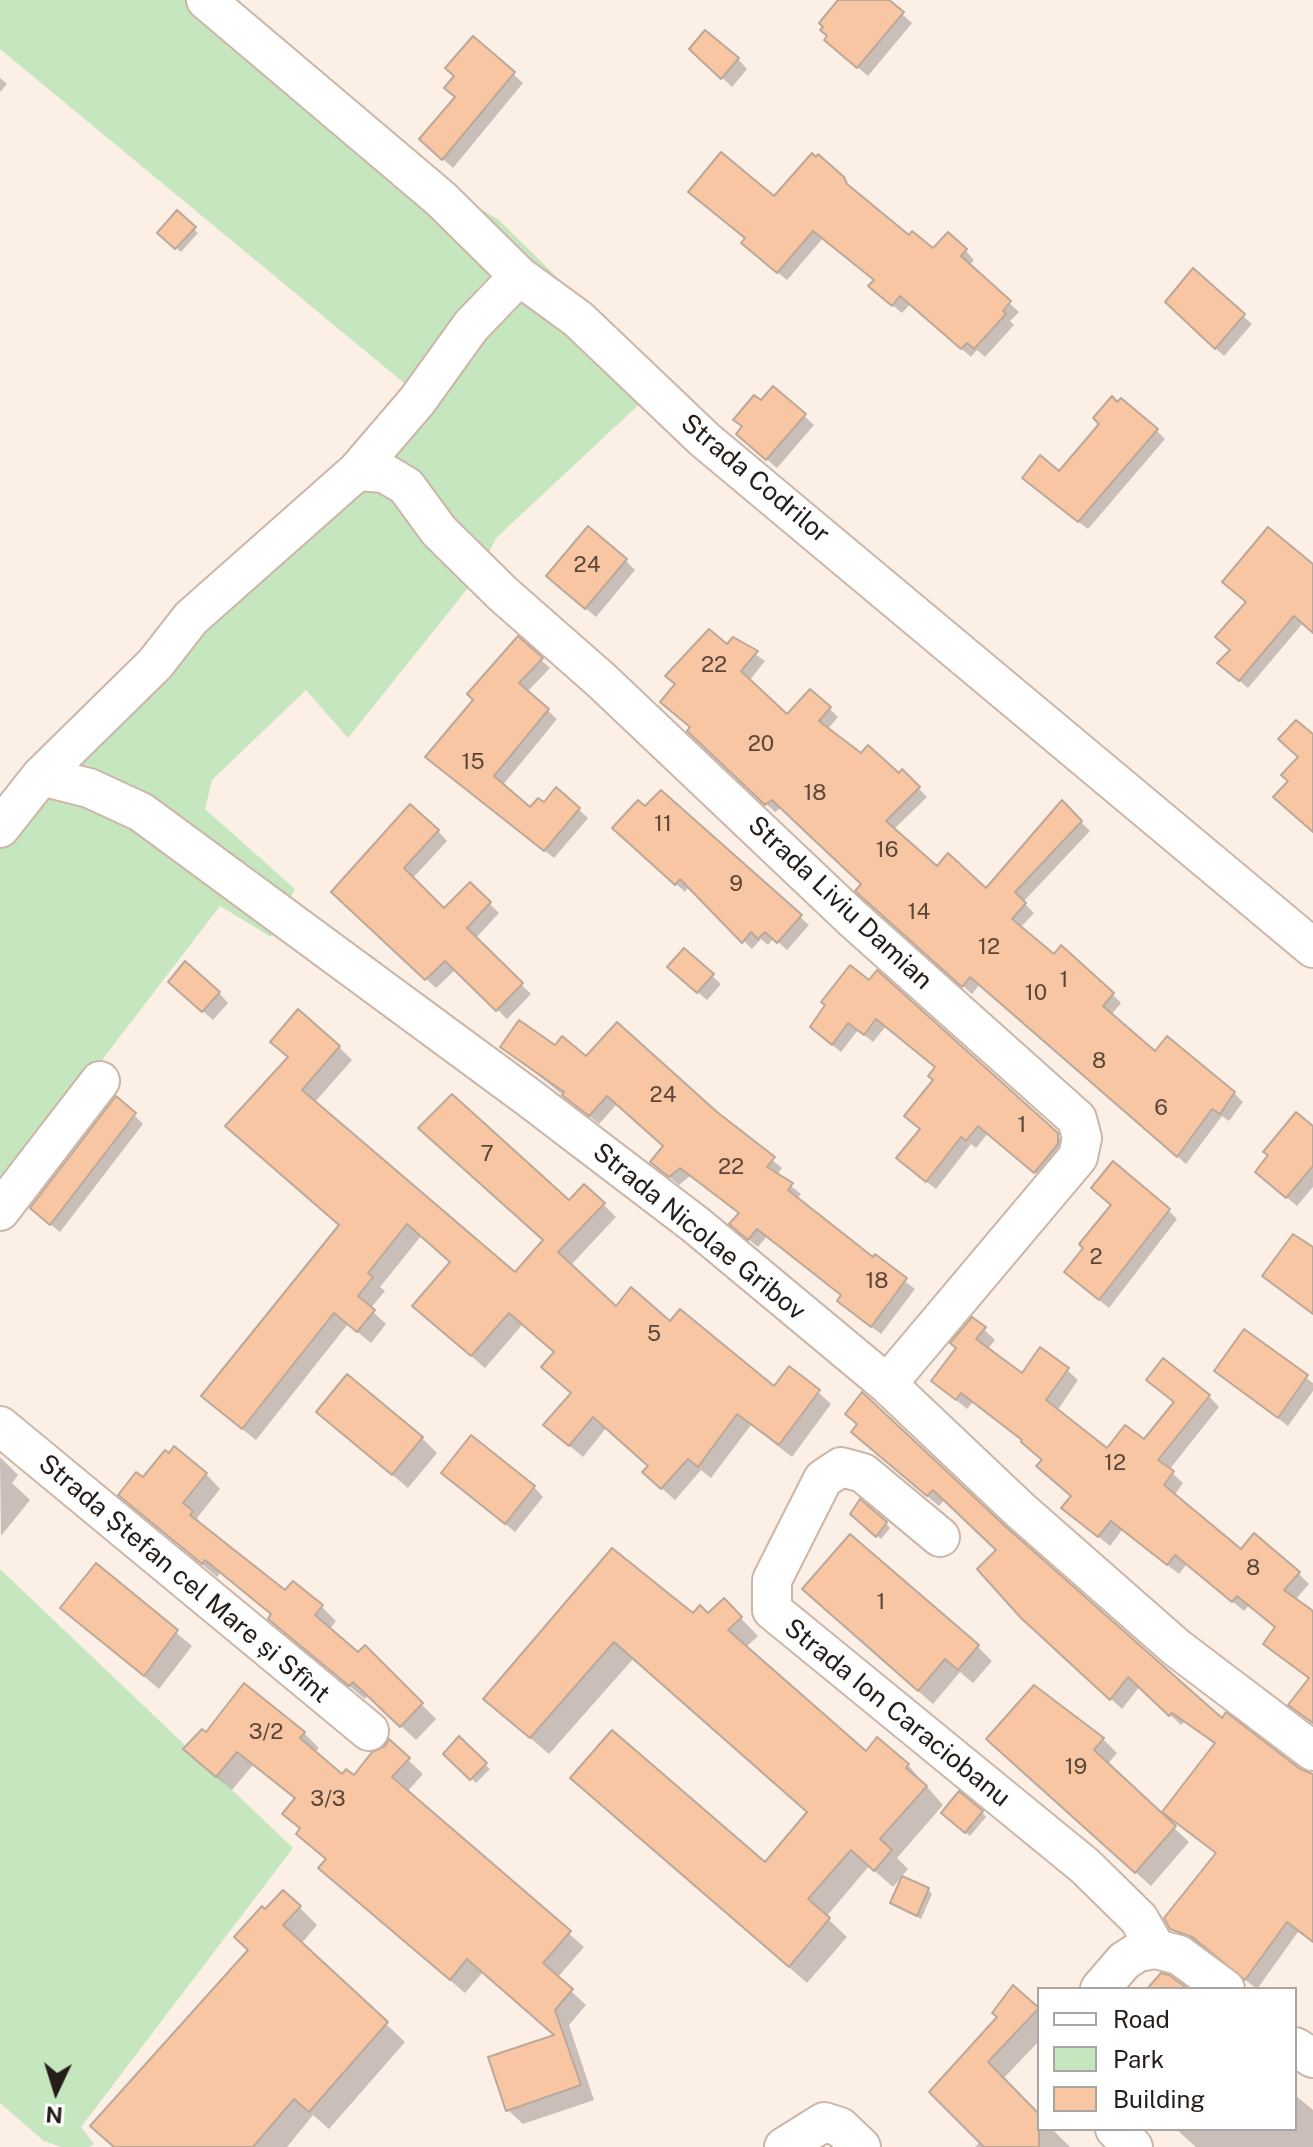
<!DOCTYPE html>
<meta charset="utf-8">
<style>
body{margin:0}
#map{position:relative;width:1313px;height:2147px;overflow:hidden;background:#fcefe6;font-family:"Public Sans",sans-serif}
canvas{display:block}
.legend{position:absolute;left:1037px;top:1987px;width:260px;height:144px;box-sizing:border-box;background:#fff;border:2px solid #a8a5a3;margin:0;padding:10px 14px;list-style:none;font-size:24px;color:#251d18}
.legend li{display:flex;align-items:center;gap:16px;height:40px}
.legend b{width:40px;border:2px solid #a8a5a3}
.north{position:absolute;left:16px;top:2051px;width:80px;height:80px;-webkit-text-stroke:6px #fff;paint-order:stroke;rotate:184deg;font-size:22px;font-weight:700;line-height:32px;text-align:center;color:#251d18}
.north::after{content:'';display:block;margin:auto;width:28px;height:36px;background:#251d18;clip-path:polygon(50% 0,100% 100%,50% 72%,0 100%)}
</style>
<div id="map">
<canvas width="1313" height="2147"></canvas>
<ul class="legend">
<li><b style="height:10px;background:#fff"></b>Road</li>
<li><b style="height:22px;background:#c5e6be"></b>Park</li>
<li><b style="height:22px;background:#f8c6a2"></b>Building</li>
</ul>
<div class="north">N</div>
</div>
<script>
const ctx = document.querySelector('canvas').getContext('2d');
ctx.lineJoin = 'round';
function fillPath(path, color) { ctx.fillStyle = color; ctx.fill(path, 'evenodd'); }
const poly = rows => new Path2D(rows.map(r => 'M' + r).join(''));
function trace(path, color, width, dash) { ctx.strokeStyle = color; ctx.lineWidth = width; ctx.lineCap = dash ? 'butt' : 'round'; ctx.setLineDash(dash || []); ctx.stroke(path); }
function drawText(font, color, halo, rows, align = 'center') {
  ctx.font = font + ' "Public Sans",sans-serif'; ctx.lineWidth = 7; ctx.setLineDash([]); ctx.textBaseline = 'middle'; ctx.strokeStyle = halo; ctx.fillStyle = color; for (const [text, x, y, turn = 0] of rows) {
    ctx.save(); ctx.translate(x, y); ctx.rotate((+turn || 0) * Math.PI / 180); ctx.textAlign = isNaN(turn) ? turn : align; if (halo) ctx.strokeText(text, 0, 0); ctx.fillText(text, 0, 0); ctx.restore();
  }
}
fillPath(poly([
 [0,0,224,0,469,202,499,220,663,382,496,538,476,578,348,738,306,690,212,780,205,809,295,889,271,937,220,906,0,1193,0,803,427,402,0,49],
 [0,1569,293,1848,81,2127,94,2144,90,2147,61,2147,44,2141,0,2103]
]), '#c5e6be');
fillPath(poly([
 [851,0,886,0,912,23,868,76,836,49,825,27],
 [692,49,738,59,747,69,732,87],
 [513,74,523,83,453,168,431,148,457,98,457,77],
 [0,78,7,84,0,92],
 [843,178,855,193,909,238,933,251,966,251,974,260,969,266,1019,312,1010,321,1014,325,985,357,977,350,971,357,910,304,902,313,880,295,876,281,823,238,787,280,753,252,747,239,700,201,774,199],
 [177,213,198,233,181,252,160,233],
 [1193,271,1252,324,1224,356,1178,314],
 [762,403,804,416,814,425,777,468,748,443],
 [1156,430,1165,439,1088,529,1034,487],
 [625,560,635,570,596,617,558,585],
 [1313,566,1313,631,1303,623,1248,688,1228,671,1232,651],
 [733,639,765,661,749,681,787,716,829,708,838,717,827,730,861,756,899,776,902,772,927,797,893,830,938,869,986,890,1062,803,1090,831,1023,902,1034,913,1020,928,1054,957,1061,948,1113,995,1121,1003,1111,1015,1155,1054,1234,1093,1243,1102,1229,1121,1222,1116,1186,1164,980,984,972,994,867,899,864,884,782,807,775,812,689,731],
 [541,660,550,668,527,692,557,719,502,786,530,810,544,805,557,790,588,818,554,858,437,765,476,700],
 [661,793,809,925,787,950,774,938,768,945,761,939,752,949,689,886,685,892,623,836],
 [438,831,447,841,412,879,444,911,470,884,499,913,475,939,531,994,507,1019,456,969,436,988,334,892],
 [684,951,721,984,707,1000,678,975],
 [851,968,1066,1143,1044,1180,988,1133,976,1148,971,1144,936,1189,908,1167,922,1130,937,1067,886,1026,873,1042,858,1030,841,1052,821,1036],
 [180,991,219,993,228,1003,213,1020],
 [339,1047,352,1060,314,1103,516,1274,545,1240,569,1203,603,1204,616,1217,570,1266,616,1308,671,1323,775,1389,818,1392,831,1404,792,1457,751,1425,711,1478,701,1470,675,1500,658,1485,650,1467,606,1428,583,1457,559,1437,573,1394,556,1353,523,1324,485,1368,428,1319,452,1263,421,1236,380,1287,385,1291,370,1309,386,1324,371,1343,348,1324,256,1440,217,1409,204,1396,341,1226,241,1139],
 [503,1047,556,1048,715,1113,782,1168,777,1175,801,1194,796,1199,915,1289,881,1334,848,1309,843,1296,767,1236,758,1247,741,1233,741,1214,690,1176,679,1185,662,1171,666,1146,617,1104,599,1124],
 [134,1115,143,1124,60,1232,41,1217],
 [1313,1129,1313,1187,1297,1206,1267,1181],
 [1113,1206,1168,1210,1177,1219,1109,1308,1076,1281],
 [1313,1248,1313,1315,1265,1276],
 [973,1319,995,1340,987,1350,1022,1376,1067,1370,1078,1380,1057,1411,1108,1451,1145,1442,1209,1396,1219,1407,1169,1470,1183,1483,1174,1496,1241,1552,1298,1573,1309,1584,1295,1600,1313,1614,1313,1724,1291,1704,1308,1678,1266,1644,1277,1628,1249,1605,1244,1611,1187,1564,1179,1574,1122,1530,1110,1546,1064,1508,1073,1496,1024,1441,973,1402,967,1409,945,1391,958,1348],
 [1244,1332,1313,1383,1313,1391,1288,1426,1217,1371],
 [318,1412,422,1438,437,1453,408,1488],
 [864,1443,1004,1527,1222,1721,1313,1776,1313,1942,1298,1932,1257,1989,1205,1948,1185,1941,1174,1929,1218,1854,1165,1812,1216,1745,1184,1722,1181,1725,1140,1686,1122,1709,1035,1629,999,1550,945,1499,939,1506],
 [0,1457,18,1475,12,1483,30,1500,1,1536],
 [444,1473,534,1487,543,1497,515,1532],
 [206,1474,220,1489,197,1518,204,1529,285,1593,293,1584,322,1607,336,1621,329,1630,358,1654,365,1648,436,1719,416,1740,368,1695,365,1699,285,1633,271,1619,273,1616,220,1573,217,1577,120,1494,144,1480],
 [857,1518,886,1523,890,1528,881,1539],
 [612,1550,693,1616,708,1616,724,1601,758,1636,745,1648,866,1754,908,1765,943,1805,897,1858,908,1869,893,1887,869,1866,826,1917,847,1937,807,1983,573,1778,765,1864,808,1813,633,1659,549,1754,485,1699],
 [96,1566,192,1646,159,1689,63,1608],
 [819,1604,977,1646,992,1661,973,1683,960,1672,933,1704],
 [244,1686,304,1733,319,1748,314,1753,342,1777,354,1778,408,1760,423,1774,407,1792,584,1947,557,1978,586,2005,569,2025,594,2100,523,2124,508,2110,557,2036,483,1972,465,1993,335,1882,328,1860,285,1814,296,1800,253,1765,232,1790,200,1763,206,1735],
 [459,1739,490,1769,476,1783,446,1754],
 [1103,1739,1117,1753,1107,1765,1189,1842,1151,1886,1003,1753],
 [982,1812,986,1817,970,1836,948,1817],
 [928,1890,932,1894,921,1919,892,1903],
 [299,1907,317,1925,301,1944,405,2042,329,2129,313,2115,287,2147,115,2147,250,1951,265,1912],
 [1014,1988,1039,2007,1039,2041,1002,2080,1039,2116,1039,2129,1052,2129,1070,2147,975,2147,981,2141,932,2092,1000,2018],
 [1295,2095,1313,2110,1313,2147,1196,2147,1176,2129,1295,2129]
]), '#0003');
const building = poly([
 [838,0,889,0,904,12,857,68,824,40,827,36,820,30,823,27,819,23,838,0],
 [705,30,739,58,721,79,689,49,705,30],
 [473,36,515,72,442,160,419,139,455,97,444,88,454,76,445,68,473,36],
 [721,152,774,196,812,153,816,157,818,154,844,177,847,184,909,235,912,231,933,248,948,232,967,249,961,256,1011,301,1003,311,1006,314,974,349,967,343,961,349,900,296,892,306,868,286,874,280,813,231,777,273,741,243,745,238,688,192,721,152],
 [177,210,196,227,175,249,157,233,177,210],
 [1193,268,1245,314,1215,349,1165,302,1193,268],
 [773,386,806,414,766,460,736,434,742,426,733,420,754,395,761,400,773,386],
 [1112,396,1117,402,1121,398,1158,429,1078,522,1022,478,1040,455,1059,471,1099,424,1093,418,1112,396],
 [588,526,627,559,585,609,546,576,588,526],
 [1268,527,1313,564,1313,633,1294,616,1239,681,1217,663,1230,650,1215,637,1246,602,1222,582,1268,527],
 [709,629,727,644,733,637,758,651,741,671,787,714,810,689,831,707,819,721,861,753,868,745,899,773,902,769,920,787,886,821,937,866,948,853,986,888,1062,800,1082,821,1015,892,1026,903,1012,919,1054,954,1061,945,1114,993,1103,1006,1155,1051,1167,1036,1235,1092,1220,1114,1212,1109,1177,1157,970,977,962,987,855,891,861,884,812,838,772,800,765,805,687,731,690,727,660,702,675,684,665,676,709,629],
 [518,636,543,658,519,683,549,709,494,776,530,807,538,798,544,802,556,787,580,808,544,851,425,757,473,700,467,694,518,636],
 [1296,720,1313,734,1313,832,1273,797,1288,781,1281,775,1298,757,1278,739,1296,720],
 [661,790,802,915,777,943,765,932,758,939,751,932,742,943,680,879,675,885,612,828,638,800,645,806,661,790],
 [410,804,439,830,404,868,444,908,470,882,491,902,467,928,523,983,496,1011,445,961,425,980,331,892,410,804],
 [684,948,714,974,697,993,667,967,684,948],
 [185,961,220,992,202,1012,168,982,185,961],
 [850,965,869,980,877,970,1058,1133,1058,1144,1034,1173,978,1126,966,1141,961,1137,926,1182,896,1158,920,1129,904,1116,933,1080,928,1076,935,1067,876,1019,864,1035,848,1023,832,1045,810,1027,825,1005,821,1002,850,965],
 [298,1009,340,1046,302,1090,515,1272,543,1240,418,1128,452,1094,569,1200,584,1184,605,1203,558,1252,616,1306,631,1287,670,1321,680,1309,774,1386,789,1366,820,1390,779,1445,737,1414,698,1467,688,1459,661,1489,642,1472,648,1466,593,1417,569,1446,543,1425,571,1393,541,1367,554,1352,509,1313,471,1356,412,1306,450,1262,407,1224,368,1273,373,1277,358,1296,375,1310,357,1332,334,1313,242,1429,201,1396,339,1225,225,1126,288,1057,270,1042,298,1009],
 [519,1020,555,1045,562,1036,586,1056,617,1022,717,1112,775,1157,767,1167,793,1183,788,1190,873,1257,875,1254,907,1278,871,1327,837,1301,841,1295,757,1229,748,1240,729,1224,739,1213,680,1168,669,1177,650,1162,663,1146,607,1096,589,1116,562,1095,564,1092,500,1047,519,1020],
 [116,1096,136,1113,50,1225,30,1208,116,1096],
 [1296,1112,1313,1126,1313,1166,1286,1198,1255,1172,1268,1155,1263,1152,1296,1112],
 [1113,1161,1170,1209,1099,1300,1064,1272,1083,1248,1079,1244,1111,1205,1091,1188,1113,1161],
 [1293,1234,1313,1247,1313,1314,1262,1276,1293,1234],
 [972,1317,986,1327,976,1339,1022,1373,1040,1347,1069,1368,1046,1400,1107,1448,1125,1425,1144,1439,1174,1402,1146,1380,1163,1358,1210,1395,1158,1460,1174,1471,1164,1485,1241,1549,1254,1533,1300,1572,1284,1590,1313,1611,1313,1723,1288,1705,1309,1678,1263,1644,1275,1627,1237,1596,1232,1602,1175,1555,1167,1565,1111,1521,1098,1537,1061,1508,1071,1496,1036,1466,1042,1460,1021,1442,1022,1440,961,1393,956,1400,931,1381,956,1348,950,1343,972,1317],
 [1244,1329,1308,1375,1278,1418,1214,1371,1244,1329],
 [347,1374,423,1437,392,1475,316,1412,347,1374],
 [862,1392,1005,1526,1222,1718,1226,1712,1300,1769,1313,1774,1313,1942,1287,1922,1245,1980,1192,1937,1170,1929,1164,1918,1216,1853,1162,1812,1215,1743,1172,1713,1169,1716,1128,1677,1110,1700,1021,1618,977,1569,996,1550,933,1490,927,1496,851,1432,857,1424,845,1414,862,1392],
 [471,1435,535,1486,505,1524,441,1473,471,1435],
 [174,1446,207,1473,183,1503,193,1511,190,1515,285,1590,293,1581,323,1605,315,1615,358,1652,365,1645,423,1703,400,1727,353,1682,349,1686,268,1619,271,1614,205,1560,202,1564,118,1495,136,1472,143,1477,165,1450,169,1453,174,1446],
 [860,1499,887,1522,876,1537,850,1514,860,1499],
 [850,1534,979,1645,958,1670,945,1659,918,1691,802,1589,850,1534],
 [612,1548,693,1613,700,1605,708,1613,724,1598,742,1617,728,1630,866,1751,877,1737,909,1764,906,1768,927,1786,880,1839,892,1850,874,1871,851,1850,808,1899,830,1918,789,1967,570,1778,612,1730,765,1862,807,1812,614,1642,530,1738,483,1699,612,1548],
 [96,1563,178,1630,144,1676,60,1608,96,1563],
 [244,1683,305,1732,300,1738,342,1774,346,1769,354,1775,372,1752,385,1746,389,1739,410,1758,392,1777,571,1931,543,1963,573,1989,555,2010,581,2085,506,2111,488,2057,554,2035,467,1959,450,1980,318,1868,326,1859,296,1834,300,1828,282,1814,295,1798,237,1752,216,1777,183,1749,202,1729,206,1732,244,1683],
 [1034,1685,1104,1738,1094,1750,1176,1826,1135,1873,986,1739,1034,1685],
 [459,1736,487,1763,470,1780,443,1754,459,1736],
 [959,1791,983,1811,965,1833,941,1813,959,1791],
 [902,1876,929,1888,917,1916,890,1903,902,1876],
 [283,1890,301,1906,283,1925,388,2022,309,2112,294,2099,253,2147,114,2147,90,2126,248,1950,234,1937,262,1906,265,1909,283,1890],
 [1161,1973,1169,1975,1188,1989,1147,1989,1161,1973],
 [1013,1985,1039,2008,988,2062,1039,2114,1039,2147,984,2147,929,2092,997,2017,992,2013,1013,1985]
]);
fillPath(building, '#f8c6a2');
trace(building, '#bca899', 2);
const minor = poly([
 [206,0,441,199,519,276,578,319,705,440,1313,948],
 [357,471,384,473,406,486,439,531,503,594,601,680,852,918,1077,1119,1082,1138,1078,1157,887,1384],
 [41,776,89,788,141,812,528,1097,696,1225,887,1384,1020,1510,1177,1648,1313,1751],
 [0,828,41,776,155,664,191,618,357,471,417,401,471,326,519,276],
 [0,1211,100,1081],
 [0,1426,369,1731],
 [940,1537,863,1473,841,1467,823,1479,772,1580,772,1610,1085,1866,1139,1919,1156,1949],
 [1100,1989,1124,1961,1138,1952,1156,1949,1179,1955,1225,1989],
 [1295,2047,1313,2058],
 [1115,2129,1133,2147],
 [784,2147,824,2122,840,2127,861,2147]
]);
trace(minor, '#cbb6a7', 42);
trace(minor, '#fff', 38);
drawText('22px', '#5a473a', null, [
 ["24",587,565],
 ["22",714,665],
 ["20",761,744],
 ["15",473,762],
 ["18",815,793],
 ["11",663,824],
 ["16",887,850],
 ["9",736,884],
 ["14",919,912],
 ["12",989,947],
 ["1",1064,980],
 ["10",1036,993],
 ["8",1099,1061],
 ["24",663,1095],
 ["6",1161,1108],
 ["1",1022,1125],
 ["7",487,1154],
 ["22",731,1167],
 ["2",1096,1257],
 ["18",877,1281],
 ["5",654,1334],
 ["12",1115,1463],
 ["8",1253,1568],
 ["1",881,1602],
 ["3/2",266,1732],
 ["19",1076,1767],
 ["3/3",328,1799]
]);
drawText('26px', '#251d18', '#fff', [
 ["Strada Codrilor",755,479,40],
 ["Strada Liviu Damian",840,903,43],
 ["Strada Nicolae Gribov",699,1232,39],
 ["Strada Ștefan cel Mare și Sfînt",184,1579,40],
 ["Strada Ion Caraciobanu",897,1713,39]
]);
</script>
